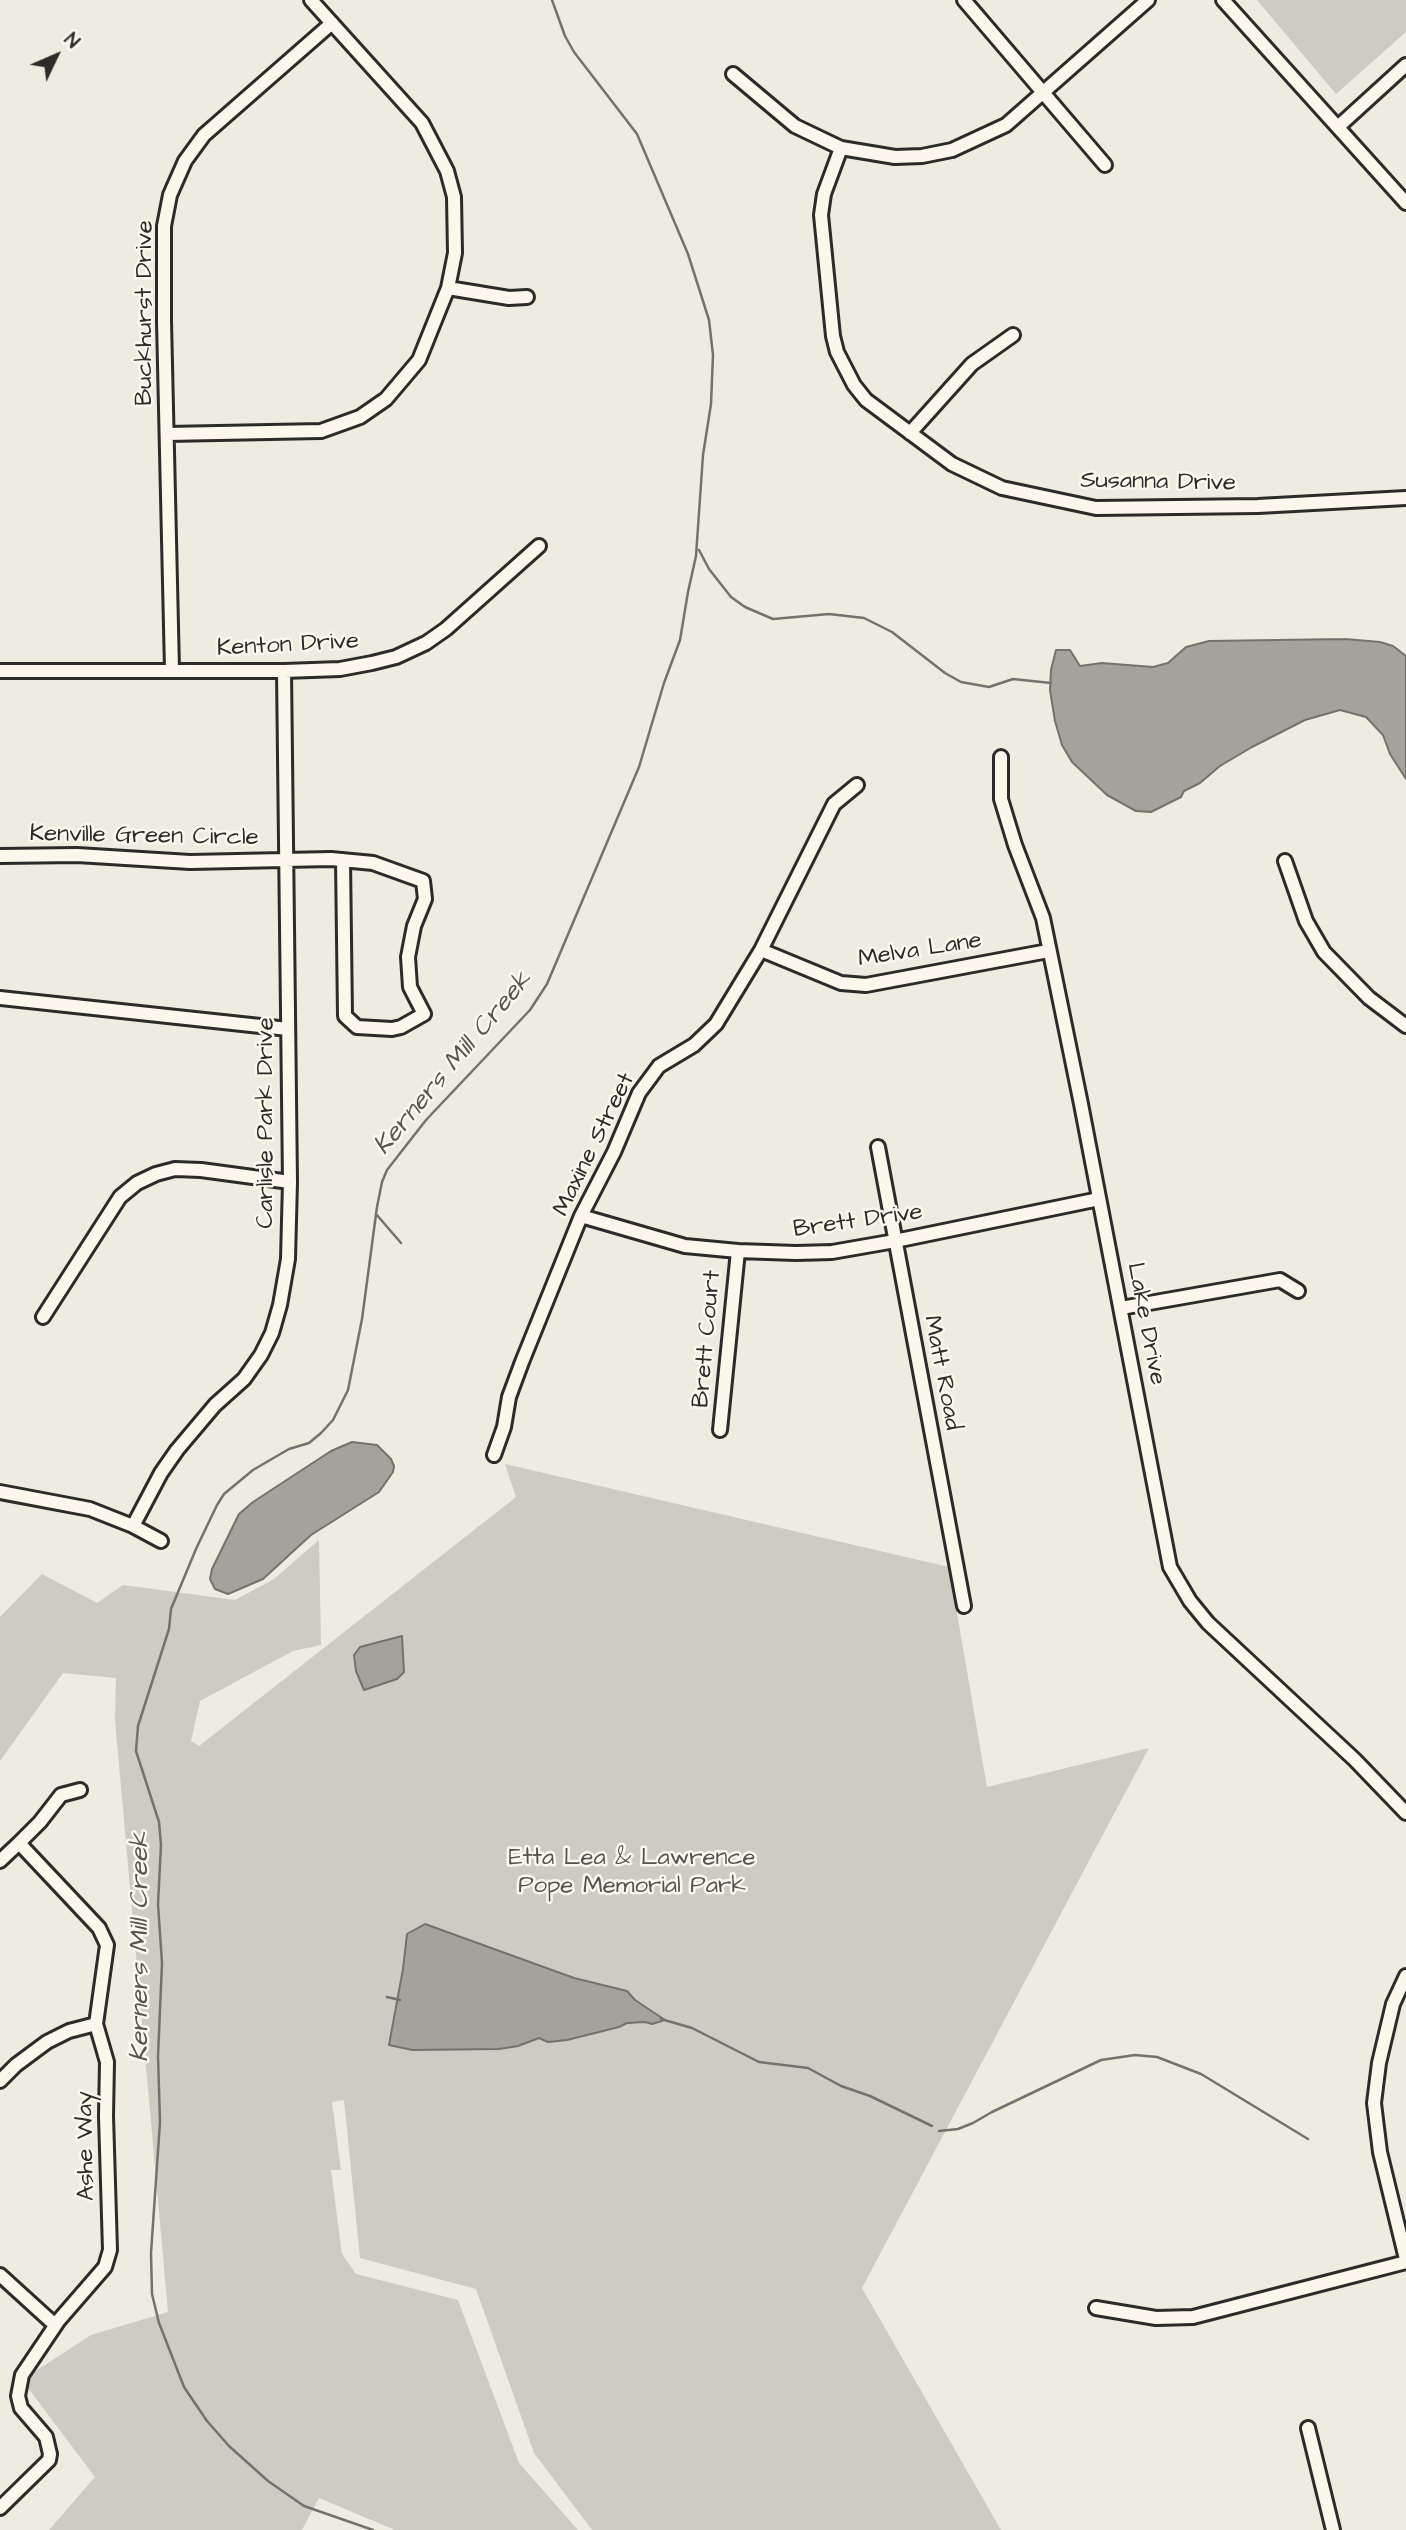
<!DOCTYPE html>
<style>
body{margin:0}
#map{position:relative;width:1406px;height:2530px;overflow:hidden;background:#eeebe0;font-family:"Architects Daughter",sans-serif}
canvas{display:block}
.north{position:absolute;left:21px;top:21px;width:70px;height:70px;-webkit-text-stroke:5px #fbf7ec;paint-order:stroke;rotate:46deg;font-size:19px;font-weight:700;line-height:28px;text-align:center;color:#2b2b2b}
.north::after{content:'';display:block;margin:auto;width:24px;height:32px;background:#2b2b2b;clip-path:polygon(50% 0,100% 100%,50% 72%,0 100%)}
</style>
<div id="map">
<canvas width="1406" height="2530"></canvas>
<div class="north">N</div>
</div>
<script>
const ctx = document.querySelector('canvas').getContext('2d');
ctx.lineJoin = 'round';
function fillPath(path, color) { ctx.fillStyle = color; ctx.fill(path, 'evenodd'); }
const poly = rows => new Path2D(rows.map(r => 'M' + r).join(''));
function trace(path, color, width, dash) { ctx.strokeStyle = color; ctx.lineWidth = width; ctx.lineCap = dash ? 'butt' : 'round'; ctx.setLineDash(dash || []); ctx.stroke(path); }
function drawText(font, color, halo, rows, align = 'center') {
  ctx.font = font + ' "Architects Daughter",sans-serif'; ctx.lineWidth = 5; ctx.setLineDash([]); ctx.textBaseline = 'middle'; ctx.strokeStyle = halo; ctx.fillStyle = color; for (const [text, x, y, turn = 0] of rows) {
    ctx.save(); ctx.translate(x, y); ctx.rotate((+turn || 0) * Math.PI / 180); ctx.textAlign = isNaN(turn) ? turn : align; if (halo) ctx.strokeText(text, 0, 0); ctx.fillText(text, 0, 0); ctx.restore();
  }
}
fillPath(poly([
 [1257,0,1406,0,1406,32,1336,94],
 [505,1464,949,1567,987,1787,1149,1748,862,2288,1001,2530,592,2530,534,2453,476,2289,360,2258,344,2100,332,2102,341,2170,331,2170,342,2254,356,2274,458,2300,519,2463,578,2530,395,2530,319,2498,302,2530,49,2530,95,2477,22,2380,91,2335,168,2312,115,1720,116,1678,63,1673,0,1761,0,1617,42,1574,97,1603,123,1585,235,1600,274,1579,319,1540,321,1645,293,1651,200,1701,191,1741,199,1746,516,1497]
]), '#cecbc2');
const water = poly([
 [1345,639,1380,642,1393,646,1406,656,1406,779,1390,754,1383,735,1366,717,1340,710,1305,720,1252,747,1220,766,1200,783,1184,791,1181,797,1151,812,1136,811,1107,795,1072,762,1062,745,1055,721,1050,690,1051,670,1056,650,1070,650,1080,666,1102,663,1153,667,1168,663,1186,647,1209,641,1345,639],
 [352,1442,377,1445,391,1459,394,1466,393,1472,379,1492,311,1535,263,1579,228,1594,215,1589,210,1579,212,1569,239,1514,253,1502,331,1451,352,1442],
 [402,1636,404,1672,397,1679,364,1690,356,1671,354,1655,360,1647,402,1636],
 [425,1924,574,1978,627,1991,635,2000,665,2020,652,2024,645,2022,627,2023,619,2027,567,2040,548,2042,539,2038,518,2046,499,2049,412,2050,389,2045,403,1969,407,1934,425,1924]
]);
fillPath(water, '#a4a29a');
trace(water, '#74726e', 2);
trace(poly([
 [699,550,709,569,731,597,745,607,773,619,829,614,864,618,892,632,945,673,961,682,989,687,1013,679,1051,683],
 [376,1214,401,1243],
 [387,1997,400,2000],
 [661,2019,692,2028,759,2062,808,2068,841,2086,870,2096,932,2126],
 [939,2131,958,2129,973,2123,992,2112,1101,2060,1135,2055,1157,2057,1201,2074,1308,2139],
 [373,2530,304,2506,268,2481,229,2446,207,2421,184,2387,159,2323,152,2294,151,2253,160,2122,158,2056,162,1963,158,1904,161,1845,159,1822,136,1751,138,1726,169,1629,171,1609,196,1549,217,1505,224,1494,253,1470,289,1449,309,1443,321,1433,333,1420,348,1390,362,1319,377,1207,382,1182,387,1170,426,1120,530,1010,547,984,639,767,664,683,680,640,688,592,696,556,703,455,711,404,713,355,709,320,688,254,637,134,574,52,565,36,552,0]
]), '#74726e', 2.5);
const minor = poly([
 [964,0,1105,165],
 [1223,0,1406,203],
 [733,74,795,126,841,148,895,157,922,156,952,150,1006,125,1148,0],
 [1339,126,1406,65],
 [841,148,824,194,821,215,833,336,837,352,854,385,866,400,952,464,1002,488,1096,508,1258,506,1406,498],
 [448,288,509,298,527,297],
 [910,433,972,364,1013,335],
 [167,434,321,431,360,417,386,399,419,360,448,288,455,253,454,197,447,171,422,123,311,0],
 [172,670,164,321,164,226,170,195,185,161,204,135,332,23],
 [0,671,284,671,340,669,372,663,396,657,426,643,446,629,539,546],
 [1001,757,1001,799,1015,845,1043,918,1081,1104,1170,1567,1190,1601,1208,1623,1355,1760,1406,1813],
 [0,856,77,855,190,862,331,859,373,863,423,881,425,899,414,926,408,957,410,987,424,1014,401,1027,392,1029,357,1027,345,1016,343,860],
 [1285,861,1306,921,1324,952,1369,998,1406,1026],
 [761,950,841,983,866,985,1048,951],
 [0,998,288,1029],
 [878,1147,964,1606],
 [581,1216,685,1246,738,1251,796,1253,832,1252,895,1241,1099,1199],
 [1121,1308,1280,1280,1298,1291],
 [43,1317,120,1197,137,1183,156,1174,175,1169,201,1170,290,1182],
 [720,1430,738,1251],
 [494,1455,504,1427,509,1397,522,1362,581,1216,614,1152,639,1093,659,1066,694,1045,716,1024,761,950,834,804,857,785],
 [0,1492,90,1509,133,1526,161,1541],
 [133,1526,161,1473,177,1450,215,1405,244,1379,261,1355,272,1333,280,1305,288,1259,290,1182,284,671],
 [0,1861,19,1843],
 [1406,1976,1393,2004,1379,2063,1374,2103,1380,2152,1406,2259],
 [0,2081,16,2065,47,2042,69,2031,96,2024],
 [0,2275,55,2325],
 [1096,2308,1156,2318,1193,2317,1406,2262],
 [1308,2428,1333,2530],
 [0,2508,49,2460,50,2454,46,2437,21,2408,18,2396,22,2375,59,2320,105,2267,110,2250,106,2116,107,2062,96,2024,107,1945,99,1928,19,1843,40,1822,61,1795,80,1790]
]);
trace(minor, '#2b2b2b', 18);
trace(minor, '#fbf7ec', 12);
drawText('24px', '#2b2b2b', '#fbf7ec', [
 ["Buckhurst Drive",146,313,-90],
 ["Susanna Drive",1158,483,1],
 ["Kenton Drive",288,646,-3],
 ["Kenville Green Circle",144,837,1],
 ["Melva Lane",920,951,-9],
 ["Carlisle Park Drive",267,1123,-90],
 ["Maxine Street",595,1145,-64],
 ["Brett Drive",858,1222,-8],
 ["Lake Drive",1145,1324,79],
 ["Brett Court",708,1339,-85],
 ["Matt Road",941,1373,79],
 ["Ashe Way",87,2146,-91]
]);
drawText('24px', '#545351', '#fbf7ec', [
 ["Etta Lea & Lawrence",632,1859],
 ["Pope Memorial Park",632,1887]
]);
drawText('italic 26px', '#555552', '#fbf7ec', [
 ["Kerners Mill Creek",454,1064,-50],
 ["Kerners Mill Creek",142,1947,-90]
]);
</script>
